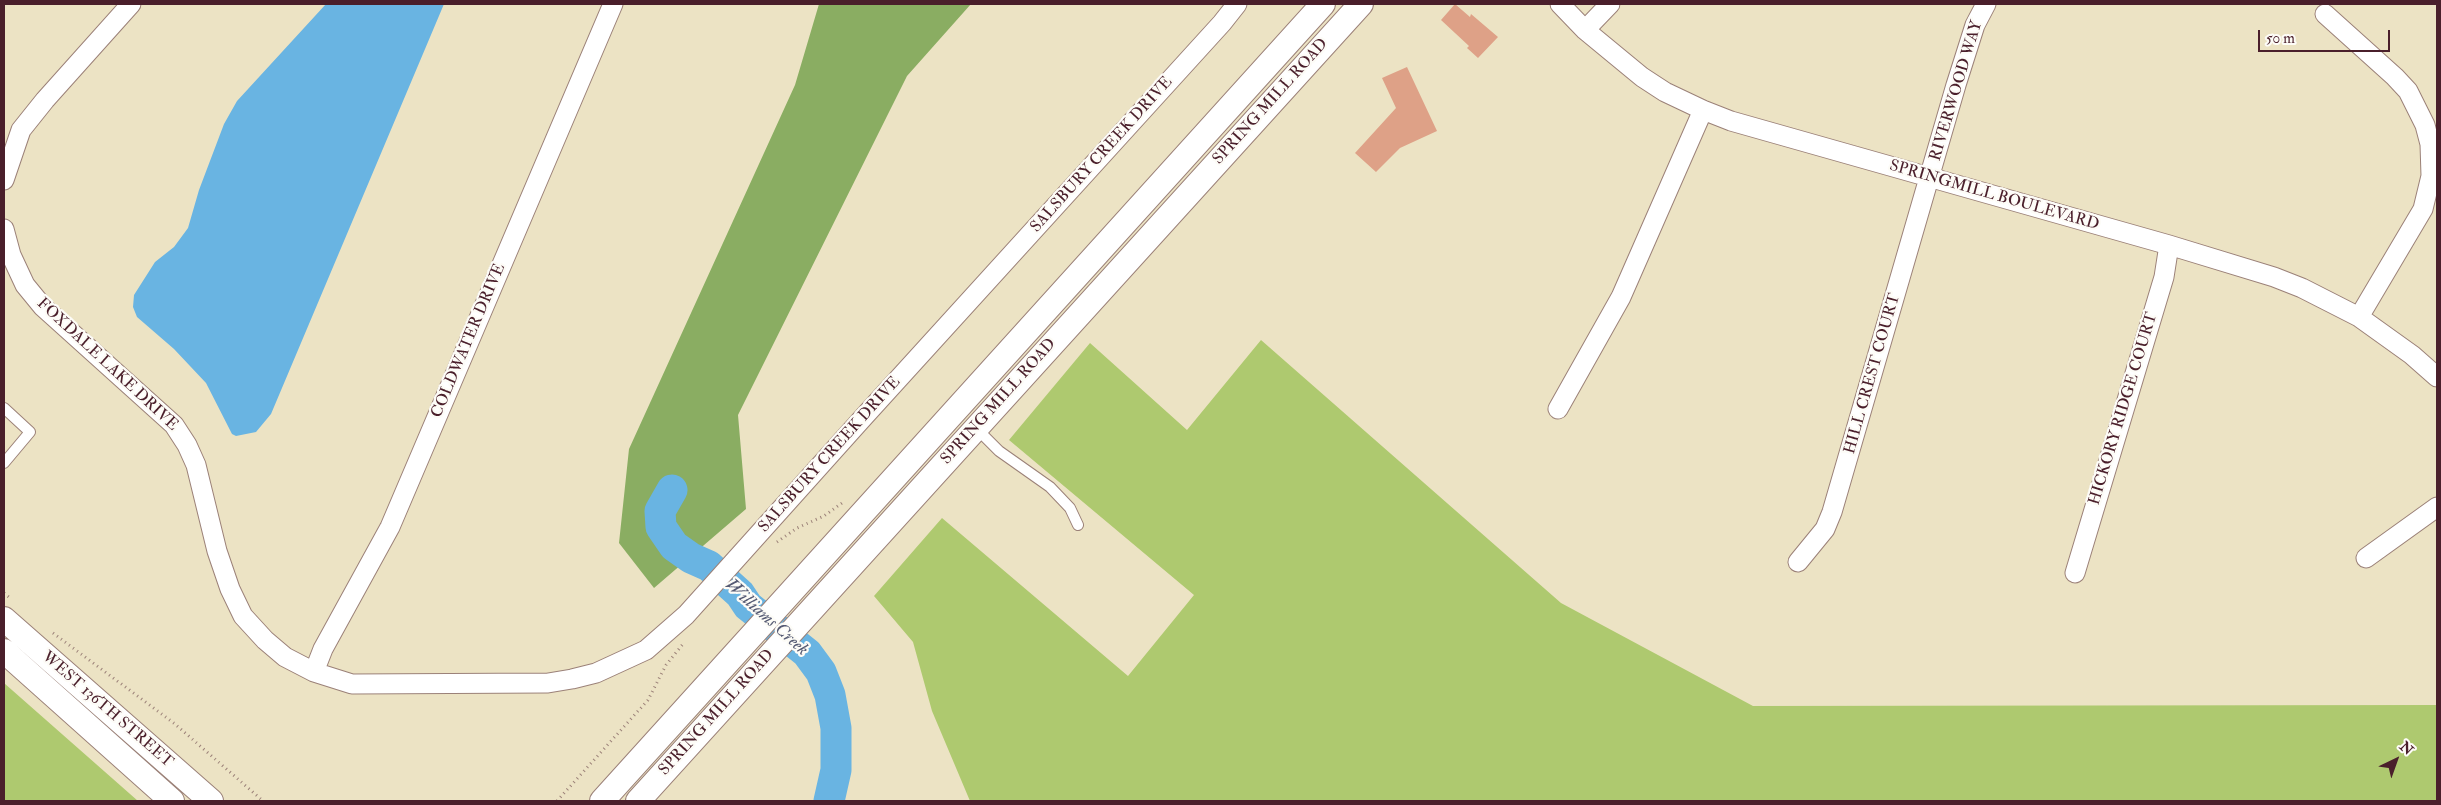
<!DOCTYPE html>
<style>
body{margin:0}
#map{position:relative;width:2441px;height:805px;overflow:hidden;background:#ece3c4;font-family:"IM FELL Double Pica",serif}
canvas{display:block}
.frame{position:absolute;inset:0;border:5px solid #4a1f2b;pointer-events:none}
.north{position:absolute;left:2371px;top:735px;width:50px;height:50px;-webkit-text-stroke:4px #fdfcf7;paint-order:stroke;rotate:42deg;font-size:14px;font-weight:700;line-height:20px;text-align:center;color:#4a1f2b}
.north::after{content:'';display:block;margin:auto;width:18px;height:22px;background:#4a1f2b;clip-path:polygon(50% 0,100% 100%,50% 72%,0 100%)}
.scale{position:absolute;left:2258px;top:30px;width:132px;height:22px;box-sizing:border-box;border:2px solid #4a1f2b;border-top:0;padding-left:6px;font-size:15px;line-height:18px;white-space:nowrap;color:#4a1f2b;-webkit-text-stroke:4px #fdfcf7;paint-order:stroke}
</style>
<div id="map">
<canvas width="2441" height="805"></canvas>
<div class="frame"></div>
<div class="north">N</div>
<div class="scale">50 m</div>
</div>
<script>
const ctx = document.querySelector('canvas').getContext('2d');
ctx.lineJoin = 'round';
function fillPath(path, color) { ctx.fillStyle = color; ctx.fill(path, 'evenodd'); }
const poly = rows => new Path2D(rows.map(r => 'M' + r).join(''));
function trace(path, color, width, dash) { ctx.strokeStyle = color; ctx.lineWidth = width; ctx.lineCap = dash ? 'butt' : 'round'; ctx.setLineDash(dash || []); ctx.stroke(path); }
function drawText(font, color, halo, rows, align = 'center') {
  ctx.font = font + ' "IM FELL Double Pica",serif'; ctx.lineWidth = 4.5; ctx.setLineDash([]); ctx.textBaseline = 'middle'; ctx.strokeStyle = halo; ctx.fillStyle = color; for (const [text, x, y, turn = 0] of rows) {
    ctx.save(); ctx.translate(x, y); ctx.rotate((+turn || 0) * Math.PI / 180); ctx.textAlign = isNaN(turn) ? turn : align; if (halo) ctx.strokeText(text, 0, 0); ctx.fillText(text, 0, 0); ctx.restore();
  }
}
fillPath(poly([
 [1261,340,1561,603,1753,706,2437,705,2437,801,970,801,932,711,913,642,874,596,942,518,1128,676,1194,595,1009,440,1090,343,1187,430],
 [4,683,138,801,4,801]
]), '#aec96f');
fillPath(poly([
 [819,4,971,4,907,76,738,415,746,509,654,588,619,543,629,449,795,85]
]), '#8aad62');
fillPath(poly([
 [326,4,444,4,271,414,256,432,236,436,232,434,206,383,174,349,137,317,133,307,134,295,155,262,174,247,188,228,199,190,224,124,237,101]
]), '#69b4e2');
trace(poly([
 [672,490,660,511,661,527,674,546,691,558,709,566,740,594,748,606,807,653,821,672,830,695,836,728,836,770,829,801]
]), '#69b4e2', 31);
fillPath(poly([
 [1455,4,1470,17,1471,14,1498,37,1478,58,1467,48,1469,46,1441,20],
 [1407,67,1437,131,1400,148,1376,172,1355,153,1396,108,1382,78]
]), '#dea187');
const service = poly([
 [4,408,30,432,4,463],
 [976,428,999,451,1050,487,1070,508,1078,525]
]);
const minor = poly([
 [1560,4,1585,30,1642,77,1665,92,1703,110,1731,121,2169,245,2274,277,2302,288,2359,317,2412,355,2437,377],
 [2325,14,2395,77,2408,91,2425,125,2430,144,2431,176,2423,209,2359,317],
 [1585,30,1610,4],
 [4,180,21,130,45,100,131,4],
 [4,229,11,255,25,285,43,307,174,425,187,445,196,465,217,551,230,589,243,616,265,640,285,657,314,672,352,684,548,683,572,679,596,673,646,650,686,615,861,420,1222,23,1237,4],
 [1558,409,1621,297,1703,110],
 [2366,558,2437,507],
 [1798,562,1825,529,1832,512,1956,85,1975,25,1986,4],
 [2075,573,2164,277,2169,245],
 [314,672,323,649,390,527,613,4]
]);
const tertiary = poly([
 [4,619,211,801],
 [4,651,172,801],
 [602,801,1323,4],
 [638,801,1361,4]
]);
trace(service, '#9b8178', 12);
trace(minor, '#9b8178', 21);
trace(tertiary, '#9b8178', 26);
trace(poly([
 [777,542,797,528,824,516,842,503],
 [4,593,11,599],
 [53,633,175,724,263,801],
 [557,801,648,700,666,665,683,644]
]), '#9b8178', 3, [1, 4]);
trace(service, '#fff', 10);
trace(minor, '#fff', 19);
trace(tertiary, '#fff', 24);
drawText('16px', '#4a1f2b', '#fdfcf7', [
 ["RIVERWOOD WAY",1957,91,-73],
 ["SPRING MILL ROAD",1271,102,-48],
 ["SALSBURY CREEK DRIVE",1102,155,-48],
 ["SPRINGMILL BOULEVARD",1994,196,16],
 ["COLDWATER DRIVE",469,341,-67],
 ["FOXDALE LAKE DRIVE",107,365,43],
 ["HILL CREST COURT",1873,374,-74],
 ["SPRING MILL ROAD",999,402,-48],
 ["HICKORY RIDGE COURT",2124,409,-73],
 ["SALSBURY CREEK DRIVE",830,455,-48],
 ["WEST 136TH STREET",107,710,41],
 ["SPRING MILL ROAD",717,713,-48]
]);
drawText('italic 18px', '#565b74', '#fdfcf7', [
 ["Williams Creek",766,618,42]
]);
</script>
